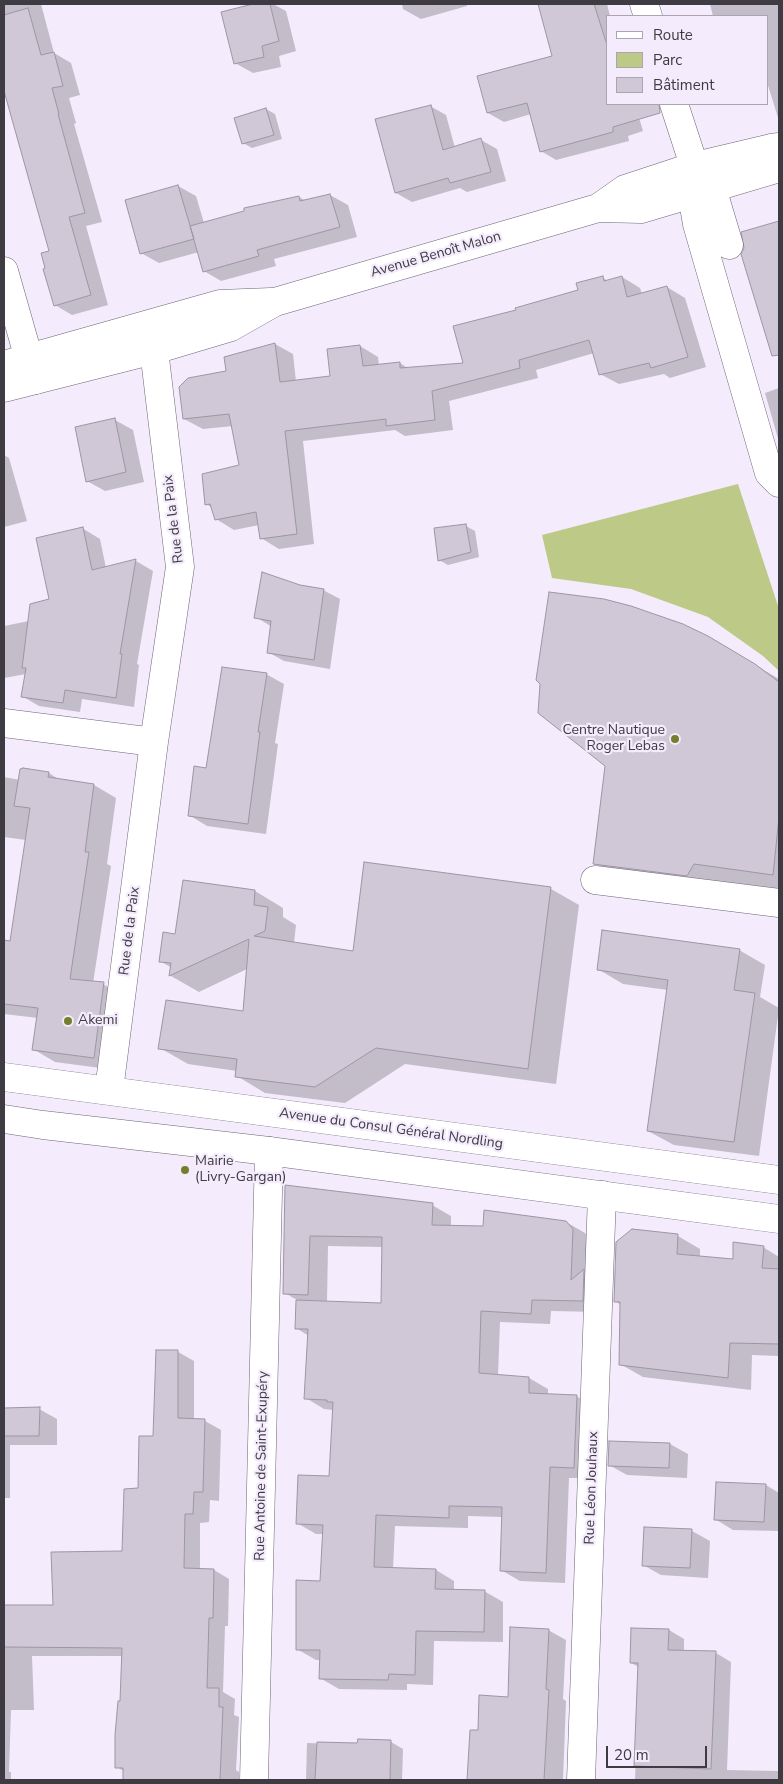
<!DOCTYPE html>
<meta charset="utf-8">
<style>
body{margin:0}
#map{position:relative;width:783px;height:1784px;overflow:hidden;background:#f4ebfc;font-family:"Nunito Sans",sans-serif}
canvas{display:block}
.frame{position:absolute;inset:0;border:5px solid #3e3b42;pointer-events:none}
.legend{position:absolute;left:606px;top:15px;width:162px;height:90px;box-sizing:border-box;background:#f4ebfc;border:1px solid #aba5b2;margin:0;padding:6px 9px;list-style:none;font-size:15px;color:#3e3b42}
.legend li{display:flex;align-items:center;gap:10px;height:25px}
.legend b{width:25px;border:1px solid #aba5b2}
.scale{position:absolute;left:606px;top:1746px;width:101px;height:22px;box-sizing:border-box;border:2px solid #3e3b42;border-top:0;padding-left:6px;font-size:15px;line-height:18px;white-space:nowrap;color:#3e3b42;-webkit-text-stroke:4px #f4ebfc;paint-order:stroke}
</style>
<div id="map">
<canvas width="783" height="1784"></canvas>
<div class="frame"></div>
<ul class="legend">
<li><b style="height:6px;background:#fff"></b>Route</li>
<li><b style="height:14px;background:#bdc987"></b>Parc</li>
<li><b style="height:14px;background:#d0c7d7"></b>Bâtiment</li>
</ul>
<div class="scale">20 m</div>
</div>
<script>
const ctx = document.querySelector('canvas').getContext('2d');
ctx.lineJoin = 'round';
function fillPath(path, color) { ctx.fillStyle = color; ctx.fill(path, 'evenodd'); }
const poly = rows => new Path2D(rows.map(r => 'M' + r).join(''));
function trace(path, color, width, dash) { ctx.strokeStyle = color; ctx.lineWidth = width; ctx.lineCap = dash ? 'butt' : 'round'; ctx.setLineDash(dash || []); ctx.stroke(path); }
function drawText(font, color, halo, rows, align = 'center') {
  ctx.font = font + ' "Nunito Sans",sans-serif'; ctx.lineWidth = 4.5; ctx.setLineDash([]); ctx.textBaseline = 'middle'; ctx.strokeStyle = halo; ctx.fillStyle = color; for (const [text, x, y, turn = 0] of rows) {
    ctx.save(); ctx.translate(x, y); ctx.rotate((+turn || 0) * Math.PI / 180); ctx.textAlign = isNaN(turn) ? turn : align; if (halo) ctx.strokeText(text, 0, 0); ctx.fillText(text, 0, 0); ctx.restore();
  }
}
fillPath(poly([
 [738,484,779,609,779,671,763,656,708,617,631,589,552,578,542,535]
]), '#bdc987');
fillPath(poly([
 [4,4,41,4,54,53,71,63,80,95,69,98,76,123,74,124,102,222,86,226,108,305,72,315,55,305,51,252,4,86],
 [258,4,273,4,286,11,296,51,279,56,281,67,253,73,235,63,223,13],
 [402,4,467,4,467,6,421,19,403,9],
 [539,4,607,4,610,16,607,16,607,104,635,104,643,131,628,136,629,141,556,160,541,151,531,114,504,122,488,113,554,56],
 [710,4,779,4,779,121,767,82,767,16,713,16],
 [430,106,446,115,455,148,481,140,497,149,506,181,467,192,460,188,412,202,396,193,376,120],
 [266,109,275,114,282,139,252,148,243,143,236,118],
 [178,186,196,196,204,223,299,197,306,201,330,195,348,205,357,237,274,259,276,266,221,281,204,271,199,252,159,263,141,253],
 [779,222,779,323,760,312,743,233],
 [622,277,640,288,642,294,667,287,685,298,706,367,670,378,664,374,619,384,600,374,594,353,536,370,538,378,449,401,453,430,405,436,395,430,303,441,314,544,279,549,261,538,259,525,234,530,216,519,213,508,206,504,240,466,233,426,203,429,184,419,227,372,225,358,275,344,293,354,296,382,331,378,360,346,378,357,379,366,400,363,409,369,464,364,517,311,580,291,603,278,608,281],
 [779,388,779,442,765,393],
 [115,420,133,430,144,482,105,491,87,481],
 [4,455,9,458,27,521,4,527],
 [466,526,475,531,479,557,448,565,439,560],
 [82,528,100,539,106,568,136,561,153,571,137,664,139,665,134,707,82,699,80,712,39,706,22,696,26,674,4,678,4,626,29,621,50,600],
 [300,586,323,590,340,599,330,669,284,661,268,652,272,627,256,617],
 [740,656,779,679,779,889,726,882,719,893,626,881,594,863],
 [266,674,284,684,275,743,278,744,266,834,207,826,189,815,207,769],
 [49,773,61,781,94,785,116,798,107,864,111,866,93,983,103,984,125,997,116,1070,55,1062,33,1049,38,1018,4,1014,4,942,11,942,26,840,4,837,4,777,20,780],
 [365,864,551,889,579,905,556,1084,405,1064,345,1103,265,1093,237,1076,237,1071,188,1064,160,1048,244,1012,247,969,199,992,171,976,172,968,160,961,176,935,184,881,255,891,283,908,283,917,296,925,294,943,354,952],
 [739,950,765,965,760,997,779,1008,759,1156,674,1145,648,1131,668,990,623,984,598,969],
 [287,1186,432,1205,451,1216,451,1227,484,1228,566,1222,585,1233,591,1241,601,1312,551,1311,550,1324,500,1322,498,1375,529,1378,548,1389,548,1395,576,1396,595,1407,593,1478,569,1478,565,1583,520,1581,501,1570,503,1517,468,1516,468,1528,395,1526,393,1569,436,1570,454,1581,454,1590,484,1591,503,1602,503,1642,434,1641,433,1685,407,1684,407,1690,339,1689,320,1678,321,1660,316,1660,297,1649,322,1582,323,1534,316,1534,297,1523,331,1477,333,1410,324,1409,306,1398,309,1336,296,1328,297,1300,285,1293],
 [328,1246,383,1247,382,1304,327,1302],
 [678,1236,700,1249,700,1257,734,1260,763,1247,779,1257,779,1356,752,1355,751,1390,643,1377,620,1364,621,1305,615,1301],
 [178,1352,194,1361,194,1420,205,1421,221,1430,219,1501,210,1500,209,1522,200,1523,200,1570,214,1570,229,1579,228,1626,225,1626,223,1692,235,1699,234,1715,239,1717,236,1770,239,1772,239,1780,124,1780,125,1772,117,1767,123,1656,32,1656,34,1710,11,1710,9,1772,11,1772,11,1780,4,1780,4,1606,54,1606,123,1552,139,1490],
 [4,1409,39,1409,57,1419,57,1445,10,1445,10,1498,4,1498],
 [670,1444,688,1454,687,1478,627,1475,609,1465],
 [766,1485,779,1493,779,1531,733,1530,715,1519],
 [692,1531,710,1541,708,1578,661,1575,643,1565],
 [548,1630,566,1640,563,1699,566,1701,563,1780,469,1780,471,1731,479,1731,509,1698],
 [669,1630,684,1639,684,1651,716,1653,731,1662,727,1770,779,1771,779,1780,635,1780,639,1667,631,1663],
 [391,1742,403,1749,402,1780,306,1780,307,1743,359,1745]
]), '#0003');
const building = poly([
 [253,4,270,4,279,41,262,46,264,57,234,64,221,12,253,4],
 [538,4,594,4,607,45,607,104,659,104,660,113,613,127,613,132,540,152,527,103,487,113,477,76,552,56,538,4],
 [28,8,41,55,54,52,63,86,52,88,59,114,58,114,85,213,69,217,91,295,54,306,43,269,45,268,41,253,49,251,4,91,4,15,28,8],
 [431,105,443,150,481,138,491,172,450,183,448,178,395,193,375,119,431,105],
 [266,108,274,135,242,144,234,118,266,108],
 [178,185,194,239,140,254,125,200,178,185],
 [330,194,340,227,257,250,259,256,203,272,190,226,244,211,244,208,299,196,300,201,330,194],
 [779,221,779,355,772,356,741,254,744,248,741,232,779,221],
 [603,276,604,281,622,276,627,297,667,286,688,357,651,368,649,363,599,375,589,340,519,360,520,368,432,391,435,420,386,426,386,419,285,431,297,534,260,539,256,512,215,520,210,504,205,505,202,474,239,465,229,414,183,419,179,387,188,378,226,371,224,357,275,343,280,382,330,376,327,349,360,345,363,366,400,362,400,368,463,363,453,326,516,310,515,308,578,290,576,283,603,276],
 [115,418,126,472,86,482,75,427,115,418],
 [466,524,471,552,438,561,434,528,466,524],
 [83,527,92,570,136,559,120,654,122,654,116,698,65,690,63,703,21,697,26,668,22,668,30,604,49,599,36,538,83,527],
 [262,572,300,585,324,589,314,660,267,653,271,621,254,618,262,572],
 [549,592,604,599,631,606,683,624,708,636,755,664,779,682,779,817,773,875,694,864,687,876,593,864,605,766,538,713,540,684,536,680,549,592],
 [222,667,267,673,258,732,260,732,248,824,188,816,194,766,206,768,222,667],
 [23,768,49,772,48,777,94,784,85,852,89,852,70,979,104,982,94,1058,32,1050,38,1008,4,1004,4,940,10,941,30,808,14,806,20,769,23,768],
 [364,862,551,887,528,1069,376,1048,315,1087,235,1077,237,1059,158,1049,166,1000,243,1011,249,939,169,976,171,963,159,962,163,932,175,934,183,880,255,890,254,905,268,907,265,931,254,936,353,951,364,862],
 [602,930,740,949,734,990,755,993,734,1142,647,1131,668,980,597,970,602,930],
 [285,1185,433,1203,432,1225,483,1226,484,1210,566,1221,573,1229,571,1280,584,1269,583,1301,532,1300,531,1314,481,1311,479,1373,529,1377,529,1393,577,1395,574,1468,550,1467,546,1573,500,1571,502,1507,449,1506,449,1518,376,1515,374,1567,436,1569,435,1589,485,1590,484,1632,416,1631,415,1675,389,1674,388,1680,319,1679,320,1650,296,1650,296,1580,320,1581,323,1525,296,1524,298,1475,329,1476,333,1402,327,1402,327,1400,304,1399,308,1329,295,1329,296,1300,381,1303,382,1237,310,1236,308,1295,283,1294,285,1185],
 [632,1229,678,1234,677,1254,733,1259,733,1242,764,1246,762,1268,779,1269,779,1344,730,1343,728,1378,619,1365,620,1302,614,1302,616,1242,632,1229],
 [156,1350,178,1350,178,1418,205,1419,203,1492,194,1492,193,1514,185,1514,184,1568,214,1569,213,1618,209,1618,207,1688,219,1688,219,1707,223,1707,220,1780,123,1780,123,1768,115,1768,115,1735,118,1701,120,1701,122,1648,4,1647,4,1605,53,1605,51,1552,122,1551,124,1489,138,1488,139,1436,153,1436,156,1350],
 [40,1407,39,1436,4,1436,4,1408,40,1407],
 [609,1441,670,1443,669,1468,608,1466,609,1441],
 [716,1482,766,1484,764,1522,714,1520,716,1482],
 [644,1527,692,1529,690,1568,642,1566,644,1527],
 [510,1627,549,1629,546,1689,549,1690,544,1780,467,1780,470,1730,478,1730,479,1695,508,1697,510,1627],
 [631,1628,669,1629,668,1650,716,1651,711,1769,634,1766,638,1663,630,1663,631,1628],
 [358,1739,391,1740,390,1780,315,1780,317,1742,357,1743,358,1739]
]);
fillPath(building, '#d0c7d7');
trace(building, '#9d95a5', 1);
const minor = poly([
 [644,4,648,16],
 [674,104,702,190],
 [712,188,729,245],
 [692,194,697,224,769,473,779,483],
 [4,271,35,380],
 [4,723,154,742],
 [595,880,779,903],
 [109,1090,154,742,180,567,154,350,148,327],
 [254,1780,269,1151],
 [581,1780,602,1195]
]);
const major = poly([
 [598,208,625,189,695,166,771,148,779,147],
 [4,365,220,304,271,302],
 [4,388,154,350,231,327,275,302,598,208,641,209,779,168],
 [4,1077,779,1180],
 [4,1119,43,1125,269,1151,779,1219]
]);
trace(minor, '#6d6574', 29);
trace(major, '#6d6574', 29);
trace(minor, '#fff', 28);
trace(major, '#fff', 28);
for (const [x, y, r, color] of [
 [675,739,5,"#747f2c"],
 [68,1021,5,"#747f2c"],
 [185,1170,5,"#747f2c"]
]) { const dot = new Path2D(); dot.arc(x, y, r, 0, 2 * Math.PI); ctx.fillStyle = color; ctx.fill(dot); trace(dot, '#f4ebfc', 2); }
drawText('14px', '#3e3b42', '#f4ebfc', [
 ["Avenue Benoît Malon",436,255,-16],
 ["Rue de la Paix",174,519,-97],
 ["Rue de la Paix",130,931,-83],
 ["Avenue du Consul Général Nordling",391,1129,8],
 ["Rue Antoine de Saint-Exupéry",262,1466,-89],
 ["Rue Léon Jouhaux",592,1488,-88]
]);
drawText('14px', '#3e3b42', '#f4ebfc', [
 ["Centre Nautique",665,731,"right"],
 ["Roger Lebas",665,747,"right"],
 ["Akemi",78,1021],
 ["Mairie",195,1162],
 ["(Livry-Gargan)",195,1178]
], 'left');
</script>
